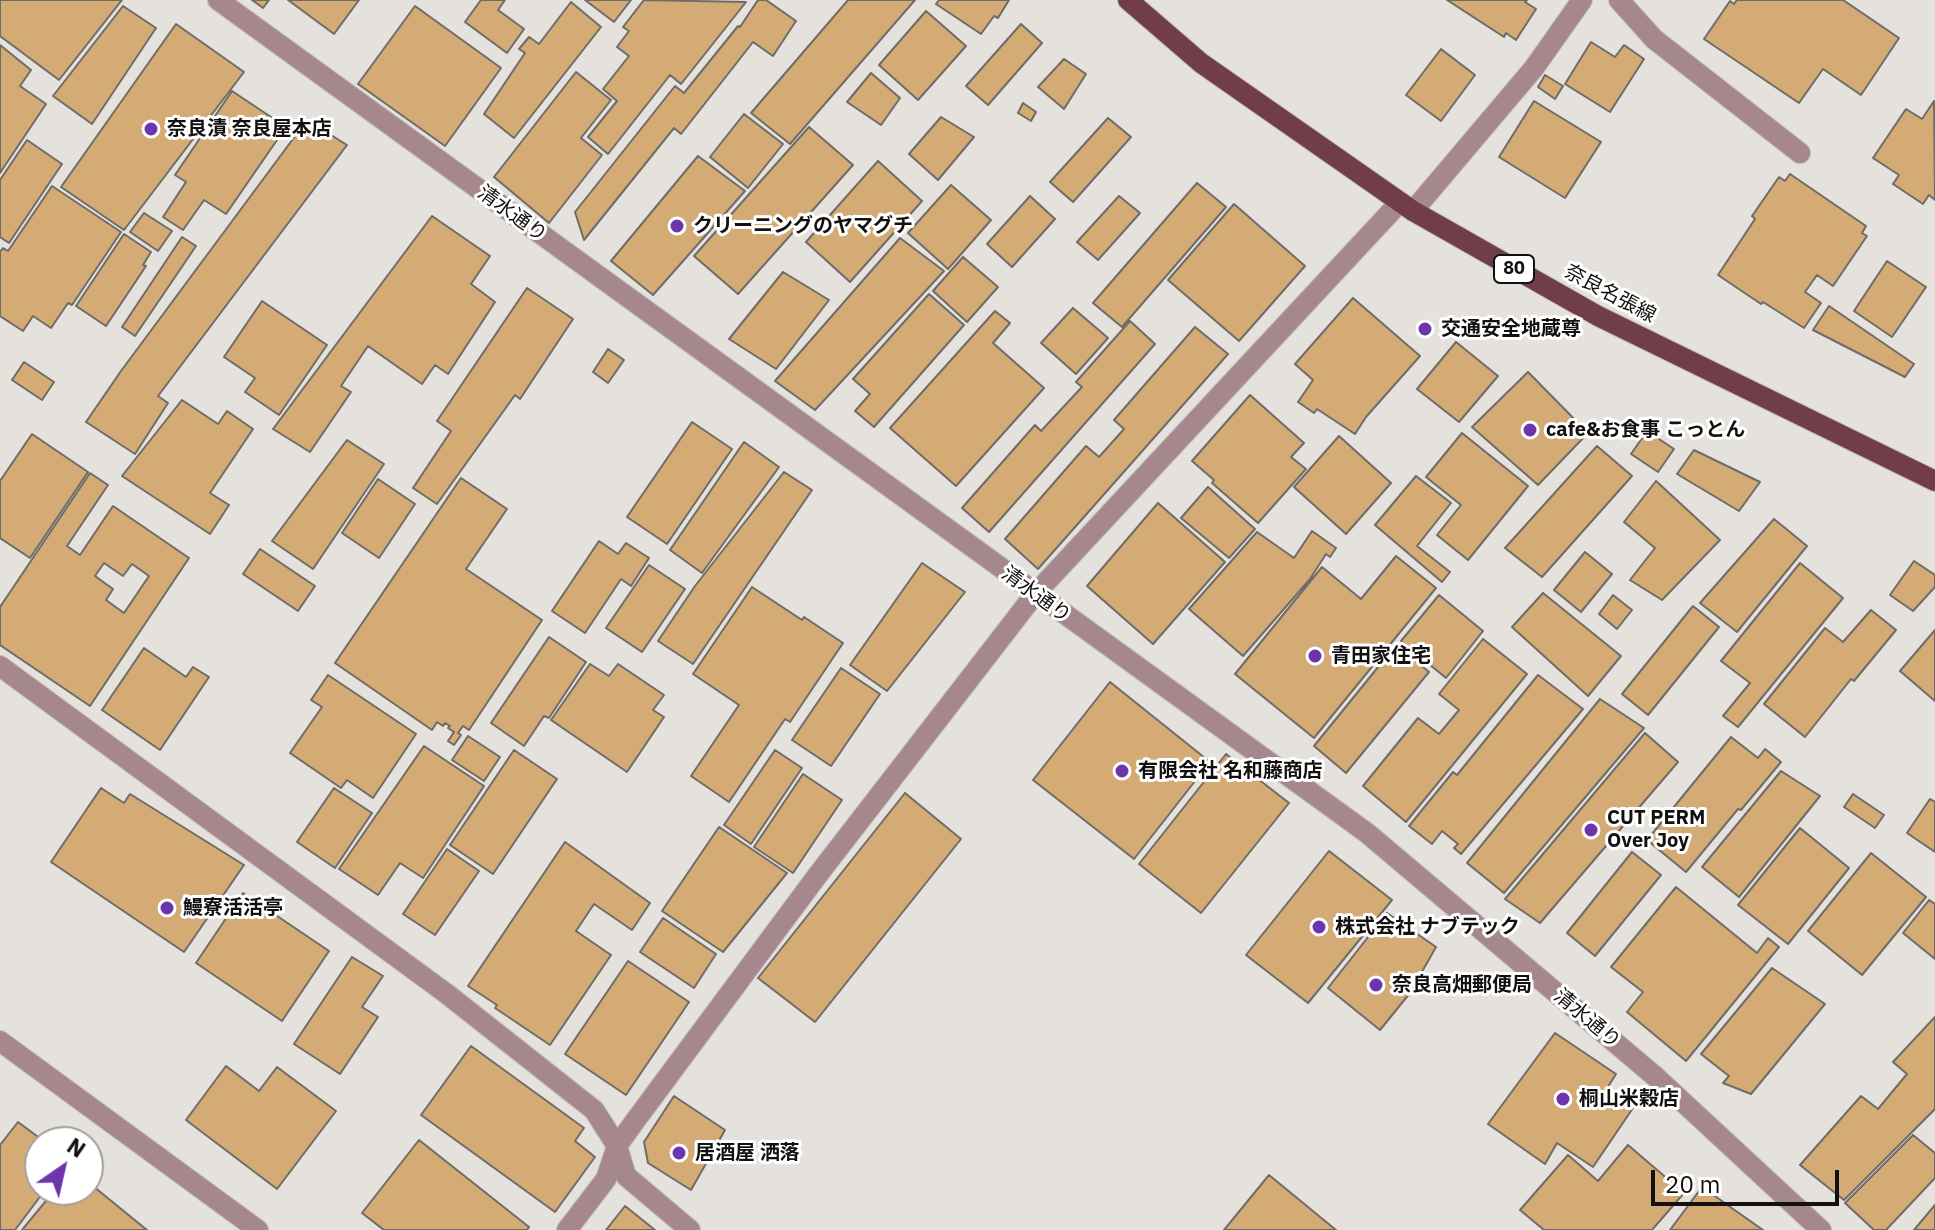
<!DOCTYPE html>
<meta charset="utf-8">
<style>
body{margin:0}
#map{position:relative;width:1935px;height:1230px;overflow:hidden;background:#e5e1dd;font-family:"IBM Plex Sans",sans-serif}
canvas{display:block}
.north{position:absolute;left:24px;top:1126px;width:80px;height:80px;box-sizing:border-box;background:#fff;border:2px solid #a1a09f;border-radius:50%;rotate:34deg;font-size:22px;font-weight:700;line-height:32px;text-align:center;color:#131110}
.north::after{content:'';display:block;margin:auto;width:28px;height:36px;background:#6d35ac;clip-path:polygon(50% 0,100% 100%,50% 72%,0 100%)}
.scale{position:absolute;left:1651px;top:1170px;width:188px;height:36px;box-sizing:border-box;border:4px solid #131110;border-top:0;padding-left:10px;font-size:24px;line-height:28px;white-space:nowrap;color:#131110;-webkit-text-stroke:6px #fff;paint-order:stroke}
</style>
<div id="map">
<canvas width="1935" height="1230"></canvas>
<div class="north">N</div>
<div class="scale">20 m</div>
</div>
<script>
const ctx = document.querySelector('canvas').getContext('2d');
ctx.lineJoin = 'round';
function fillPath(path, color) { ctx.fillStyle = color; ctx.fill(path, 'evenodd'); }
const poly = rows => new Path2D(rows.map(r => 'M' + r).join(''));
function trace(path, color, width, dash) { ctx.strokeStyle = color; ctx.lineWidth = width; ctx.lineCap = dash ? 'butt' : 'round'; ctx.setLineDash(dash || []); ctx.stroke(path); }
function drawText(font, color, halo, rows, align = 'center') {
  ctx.font = font + ' "IBM Plex Sans","Noto Sans JP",sans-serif'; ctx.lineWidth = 6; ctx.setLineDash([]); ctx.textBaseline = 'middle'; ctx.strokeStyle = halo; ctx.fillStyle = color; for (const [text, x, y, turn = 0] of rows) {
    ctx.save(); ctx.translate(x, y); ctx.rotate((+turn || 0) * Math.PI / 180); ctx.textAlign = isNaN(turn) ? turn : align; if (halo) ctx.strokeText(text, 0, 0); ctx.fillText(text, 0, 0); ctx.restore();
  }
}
const building = poly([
 [0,0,122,0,59,80,0,36,0,0],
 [252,0,269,0,263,8,252,0],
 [288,0,359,0,334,34,288,0],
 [481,0,505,0,498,10,524,29,507,53,465,22,481,0],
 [585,0,631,0,614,22,585,0],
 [644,0,746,2,681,84,670,75,608,154,588,137,617,101,603,89,629,56,617,47,629,31,623,27,644,0],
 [758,0,766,0,796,21,773,56,753,42,681,134,674,128,584,240,575,212,675,86,684,93,738,26,740,27,758,0],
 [848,0,915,0,790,144,751,113,848,0],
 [939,0,1009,0,998,18,994,16,981,34,936,4,939,0],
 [1447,0,1527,0,1525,2,1536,9,1516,40,1506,33,1504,37,1447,0],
 [1737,0,1843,0,1899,38,1861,95,1823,69,1799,103,1704,39,1730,1,1734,4,1737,0],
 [571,2,601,27,514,138,484,114,525,53,519,49,529,37,539,44,571,2],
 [123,6,156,28,92,124,53,96,123,6],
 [415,6,501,68,445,146,358,84,415,6],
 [926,11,966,46,918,100,879,65,926,11],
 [176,24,244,72,124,230,61,187,176,24],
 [1021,24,1042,43,988,105,966,86,1021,24],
 [1591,42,1615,57,1624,45,1644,59,1610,112,1565,84,1591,42],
 [0,45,31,70,20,86,46,104,0,173,0,45],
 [1441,49,1475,75,1441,121,1406,95,1441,49],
 [1064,59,1086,74,1064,109,1038,87,1064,59],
 [576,72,611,100,581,138,602,155,549,223,494,177,576,72],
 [871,73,900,98,881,125,847,102,871,73],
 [1545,75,1563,86,1555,99,1538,87,1545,75],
 [232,91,286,127,226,214,204,200,183,230,163,217,186,182,175,175,232,91],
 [1534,101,1601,142,1565,198,1499,157,1534,101],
 [1934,101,1935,200,1929,195,1923,204,1893,184,1899,175,1873,158,1906,109,1922,119,1934,101],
 [1023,103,1036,112,1031,121,1018,113,1023,103],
 [744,114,783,144,748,188,710,157,744,114],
 [941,117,974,137,938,180,909,154,941,117],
 [1108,118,1131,137,1073,202,1050,182,1108,118],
 [307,120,347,145,158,396,168,403,135,454,86,422,121,371,307,120],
 [809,127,853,165,738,294,694,256,809,127],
 [27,140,62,164,9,243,0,237,0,180,27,140],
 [698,156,745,191,653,295,611,261,698,156],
 [878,161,922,201,850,282,806,242,878,161],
 [1790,174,1866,226,1862,233,1867,236,1833,286,1817,275,1805,292,1821,303,1804,328,1763,302,1761,304,1718,275,1755,219,1752,216,1779,177,1785,181,1790,174],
 [1197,183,1226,207,1122,327,1093,303,1197,183],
 [951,185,991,220,948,269,908,233,951,185],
 [52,186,121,232,72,305,68,303,51,328,33,316,23,331,0,316,0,252,3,248,8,251,52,186],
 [1030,196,1055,219,1012,267,987,244,1030,196],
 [1119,196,1140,213,1098,260,1077,242,1119,196],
 [1234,204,1305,266,1239,341,1168,280,1234,204],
 [144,213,172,231,158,251,130,232,144,213],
 [432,216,490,256,471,284,495,302,448,374,435,365,422,384,368,346,341,386,351,392,310,452,273,429,432,216],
 [124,234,151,252,143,265,146,266,106,326,76,306,124,234],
 [182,237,196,246,135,336,122,327,182,237],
 [900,238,944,271,815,410,775,381,900,238],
 [963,257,998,287,967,322,933,291,963,257],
 [1887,261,1926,287,1892,337,1854,311,1887,261],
 [783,272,829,300,776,369,729,339,783,272],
 [527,288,573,319,520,399,515,395,437,504,413,488,451,431,437,421,527,288],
 [929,294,964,325,874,427,855,411,870,394,853,379,929,294],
 [1353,298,1420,356,1366,417,1355,434,1317,409,1314,413,1298,402,1313,380,1295,364,1353,298],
 [262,301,327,345,279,415,245,392,255,378,224,357,262,301],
 [1829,306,1914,364,1905,377,1813,330,1829,306],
 [1073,308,1108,338,1076,374,1041,343,1073,308],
 [995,311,1010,323,993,343,1044,388,956,486,890,428,995,311],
 [1130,321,1155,344,989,532,962,508,1035,425,1041,431,1082,387,1076,382,1130,321],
 [1195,327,1228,354,1038,569,1005,539,1086,446,1099,457,1124,429,1114,420,1195,327],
 [1456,342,1498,376,1459,422,1417,389,1456,342],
 [608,349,624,360,608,383,593,372,608,349],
 [24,362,54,382,42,400,12,380,24,362],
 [1528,372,1588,433,1538,485,1472,427,1528,372],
 [1250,395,1304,443,1291,457,1306,469,1258,523,1212,483,1214,480,1192,461,1250,395],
 [182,400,218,424,227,411,253,429,210,493,229,505,210,534,122,476,182,400],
 [692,422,732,449,667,544,627,517,692,422],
 [1647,431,1674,449,1658,472,1631,454,1647,431],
 [1462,433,1528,486,1468,560,1437,535,1461,505,1426,477,1462,433],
 [32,434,88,472,30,558,0,538,0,481,32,434],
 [1339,436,1391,483,1346,534,1294,487,1339,436],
 [347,440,384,464,313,569,272,541,347,440],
 [744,442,779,467,702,573,670,550,744,442],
 [1597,446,1632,476,1542,577,1505,548,1597,446],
 [1694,450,1760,482,1739,511,1677,474,1694,450],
 [784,472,812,490,693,664,658,641,695,586,784,472],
 [90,473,108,485,67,546,80,555,113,506,189,558,90,706,0,645,0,607,90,473],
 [104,563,123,576,132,564,149,576,124,613,106,600,113,589,95,576,104,563],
 [1416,476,1451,503,1417,546,1450,572,1442,582,1375,525,1416,476],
 [461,478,507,509,466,569,542,620,469,730,463,726,458,733,461,735,454,745,448,741,454,732,448,728,450,726,445,723,443,726,437,722,432,730,335,663,461,478],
 [378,479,415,504,379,558,342,533,378,479],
 [1656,481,1720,540,1662,600,1630,580,1655,548,1624,522,1656,481],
 [1208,487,1255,529,1229,558,1181,518,1208,487],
 [1158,503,1225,562,1153,644,1087,586,1158,503],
 [1774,519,1807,546,1737,632,1700,603,1774,519],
 [1312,531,1336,548,1330,557,1326,554,1310,579,1243,656,1189,609,1257,532,1294,558,1312,531],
 [599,541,618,554,626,543,649,558,631,586,621,579,585,633,552,611,599,541],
 [260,549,315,586,298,611,243,574,260,549],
 [1585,552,1612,574,1581,612,1554,590,1585,552],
 [1396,556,1436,588,1314,738,1235,674,1322,567,1361,599,1396,556],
 [1914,561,1935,575,1935,587,1913,611,1890,595,1914,561],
 [922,563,965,592,887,691,850,665,922,563],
 [1800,563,1843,598,1738,727,1723,716,1750,683,1721,661,1800,563],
 [649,565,685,589,642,652,606,628,649,565],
 [752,587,802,620,804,617,843,643,790,722,785,719,729,802,691,776,739,705,693,674,752,587],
 [1543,593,1621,656,1588,696,1512,627,1543,593],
 [1439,595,1483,631,1446,678,1401,641,1439,595],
 [1613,595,1632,610,1617,629,1599,614,1613,595],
 [1693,606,1719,627,1648,715,1622,694,1693,606],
 [1871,610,1896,630,1854,681,1851,679,1805,737,1764,704,1825,628,1843,642,1871,610],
 [1935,630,1935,701,1900,671,1935,630],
 [549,637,586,662,549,718,544,716,524,746,491,723,549,637],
 [1483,639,1527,674,1406,822,1363,786,1418,718,1439,734,1459,710,1439,694,1483,639],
 [1396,645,1429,672,1346,773,1314,746,1396,645],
 [144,648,186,677,193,667,209,677,160,750,102,710,144,648],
 [590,664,609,676,618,664,664,695,653,710,664,717,627,772,551,720,590,664],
 [841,668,880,694,831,766,792,740,841,668],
 [328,675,416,734,373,798,347,780,341,788,290,753,322,707,311,700,328,675],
 [1538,675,1583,709,1461,854,1454,848,1458,844,1442,831,1432,844,1409,826,1453,772,1457,775,1538,675],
 [1110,682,1210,762,1134,859,1033,780,1110,682],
 [1600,699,1644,728,1504,893,1467,863,1600,699],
 [1645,733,1678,762,1540,923,1505,899,1645,733],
 [468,736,500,757,484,781,452,760,468,736],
 [1731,737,1758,758,1765,749,1781,762,1741,810,1738,809,1686,872,1647,840,1731,737],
 [424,746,484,786,423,878,400,863,378,895,339,869,424,746],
 [514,750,557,779,493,874,450,845,514,750],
 [775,750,802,768,751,844,724,825,775,750],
 [1226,754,1289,803,1201,913,1139,864,1226,754],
 [1781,771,1820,796,1739,897,1702,867,1781,771],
 [803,774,842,800,793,873,754,847,803,774],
 [101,788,124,803,130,794,244,865,184,952,51,862,101,788],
 [334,788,372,813,335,868,297,842,334,788],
 [905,793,961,839,815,1022,758,978,905,793],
 [1853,794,1884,815,1875,828,1844,807,1853,794],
 [1930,799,1935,802,1935,852,1907,833,1930,799],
 [719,827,787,873,723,952,662,911,719,827],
 [1800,828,1849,868,1788,944,1738,905,1800,828],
 [565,842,650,903,632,930,594,904,576,931,611,955,550,1045,495,1008,497,1005,468,986,565,842],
 [447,849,479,871,435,935,403,914,447,849],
 [1329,851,1392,900,1308,1003,1246,955,1329,851],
 [1632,852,1661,875,1595,956,1567,933,1632,852],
 [1871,853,1926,897,1862,975,1808,931,1871,853],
 [1676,887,1757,953,1768,938,1779,947,1686,1061,1627,1012,1643,992,1611,967,1676,887],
 [243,893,329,951,282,1021,196,963,243,893],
 [1929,900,1935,904,1935,959,1903,933,1929,900],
 [1387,913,1436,947,1410,993,1380,1030,1328,988,1387,913],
 [663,918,716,954,694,988,640,952,663,918],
 [352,957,383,976,362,1007,378,1017,340,1074,294,1044,352,957],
 [628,961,689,1002,626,1095,565,1054,628,961],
 [1772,968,1825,1004,1751,1094,1723,1083,1729,1076,1701,1054,1772,968],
 [1935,1017,1935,1109,1844,1200,1800,1165,1861,1096,1878,1109,1907,1074,1893,1062,1935,1017],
 [1555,1033,1616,1074,1606,1090,1633,1108,1593,1167,1557,1143,1545,1164,1488,1124,1555,1033],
 [471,1046,584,1128,575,1141,595,1157,555,1212,421,1115,471,1046],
 [226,1066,259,1091,277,1067,336,1111,277,1189,186,1120,226,1066],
 [674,1096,725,1130,691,1190,648,1163,644,1142,674,1096],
 [18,1122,45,1142,40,1142,40,1190,45,1190,15,1230,0,1230,0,1145,18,1122],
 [1913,1135,1935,1153,1935,1178,1886,1230,1874,1230,1845,1203,1913,1135],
 [419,1140,529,1227,527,1230,384,1230,362,1213,419,1140],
 [1628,1145,1684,1193,1652,1230,1544,1230,1520,1210,1568,1155,1598,1181,1628,1145],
 [1269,1175,1336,1230,1224,1230,1269,1175],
 [88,1182,147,1230,22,1230,55,1190,88,1190,88,1182],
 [1702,1187,1763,1230,1670,1230,1702,1187],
 [1935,1205,1935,1230,1914,1230,1935,1205],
 [625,1206,655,1230,606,1230,625,1206]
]);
fillPath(building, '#d4ab75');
trace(building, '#6f6c68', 2);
const minor = poly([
 [218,0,1367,833,1657,1078,1821,1230],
 [1619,0,1654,39,1800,153],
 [1413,211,1534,68,1582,0],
 [0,666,447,994,594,1110,617,1146,626,1176,690,1230],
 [0,1041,258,1230],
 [567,1230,606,1179,617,1146,635,1121,817,876,1035,594,1400,202]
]);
const major = poly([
 [1128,0,1201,63,1413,211,1598,316,1935,481]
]);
trace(minor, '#bfbcb8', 22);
trace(major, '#bfbcb8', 22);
trace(minor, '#a6878d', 20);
trace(major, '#703d49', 20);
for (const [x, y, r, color] of [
 [151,129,8,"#6d35ac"],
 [677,226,8,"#6d35ac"],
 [1425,329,8,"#6d35ac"],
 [1530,430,8,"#6d35ac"],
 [1315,656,8,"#6d35ac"],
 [1122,771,8,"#6d35ac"],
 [1591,830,8,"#6d35ac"],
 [167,908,8,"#6d35ac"],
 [1319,927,8,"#6d35ac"],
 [1376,985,8,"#6d35ac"],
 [1563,1099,8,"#6d35ac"],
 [679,1153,8,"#6d35ac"]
]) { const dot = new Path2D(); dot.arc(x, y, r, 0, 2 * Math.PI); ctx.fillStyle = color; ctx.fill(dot); trace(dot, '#fff', 3); }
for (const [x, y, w] of [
 [1514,269,40]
]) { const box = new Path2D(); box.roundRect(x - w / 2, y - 14, w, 28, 6); ctx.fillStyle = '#fff'; ctx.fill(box); trace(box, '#131110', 2); }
drawText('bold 18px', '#131110', null, [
 ["80",1514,269]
]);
drawText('bold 20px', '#131110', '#fff', [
 ["奈良漬 奈良屋本店",167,129],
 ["クリーニングのヤマグチ",693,226],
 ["交通安全地蔵尊",1441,329],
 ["cafe&お食事 こっとん",1546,430],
 ["青田家住宅",1331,656],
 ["有限会社 名和藤商店",1138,771],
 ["CUT PERM",1607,818],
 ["Over Joy",1607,841],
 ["鰻寮活活亭",183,908],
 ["株式会社 ナブテック",1335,927],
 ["奈良高畑郵便局",1392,985],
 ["桐山米穀店",1579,1099],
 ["居酒屋 洒落",695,1153]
], 'left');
drawText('20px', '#131110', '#fff', [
 ["清水通り",512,214,36],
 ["奈良名張線",1610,294,28],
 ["清水通り",1036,595,36],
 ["清水通り",1587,1019,40]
]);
</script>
